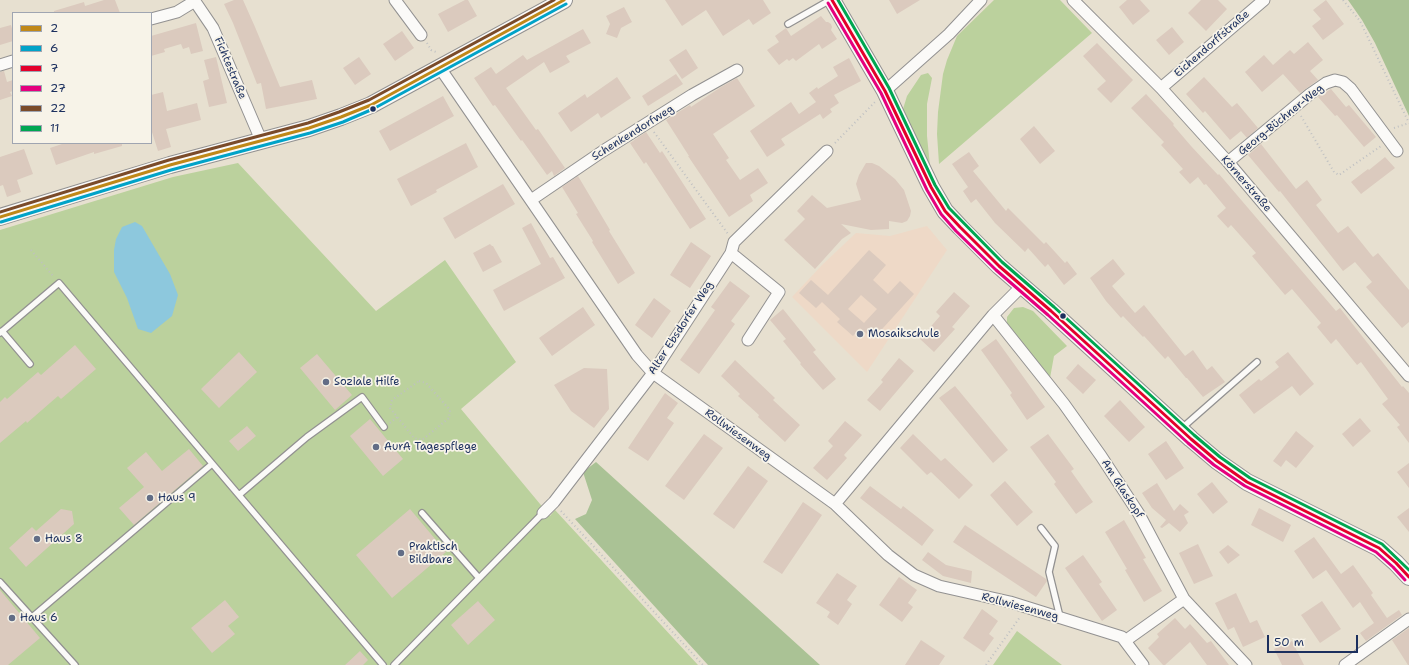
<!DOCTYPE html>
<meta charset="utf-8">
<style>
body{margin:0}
#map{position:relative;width:1409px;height:665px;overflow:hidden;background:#e7e0d0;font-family:"Shantell Sans",sans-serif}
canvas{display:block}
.legend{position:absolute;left:12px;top:12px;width:140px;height:132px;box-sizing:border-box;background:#f7f3e8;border:1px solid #9fa5b1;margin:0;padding:5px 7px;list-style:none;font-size:12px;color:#1b2f5e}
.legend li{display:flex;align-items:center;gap:8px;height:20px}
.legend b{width:20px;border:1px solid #9fa5b1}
.scale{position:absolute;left:1267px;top:635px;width:91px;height:18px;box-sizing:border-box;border:2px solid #1b2f5e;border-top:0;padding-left:5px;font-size:12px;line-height:14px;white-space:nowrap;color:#1b2f5e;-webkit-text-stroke:3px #f7f3e8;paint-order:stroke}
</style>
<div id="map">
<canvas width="1409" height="665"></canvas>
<ul class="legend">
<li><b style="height:5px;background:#c08818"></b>2</li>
<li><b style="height:5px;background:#01a3c8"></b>6</li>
<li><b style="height:5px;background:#e4002b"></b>7</li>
<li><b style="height:5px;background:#e5007d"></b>27</li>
<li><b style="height:5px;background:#7a4b2a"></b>22</li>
<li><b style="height:5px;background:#00a651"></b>11</li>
</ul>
<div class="scale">50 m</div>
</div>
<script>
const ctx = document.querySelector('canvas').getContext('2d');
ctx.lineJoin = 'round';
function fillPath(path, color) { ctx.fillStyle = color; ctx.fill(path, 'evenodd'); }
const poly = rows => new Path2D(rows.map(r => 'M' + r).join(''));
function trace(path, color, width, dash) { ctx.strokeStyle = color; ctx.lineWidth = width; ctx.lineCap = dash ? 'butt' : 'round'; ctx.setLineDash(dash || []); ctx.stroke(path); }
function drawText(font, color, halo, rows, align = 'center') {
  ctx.font = font + ' "Shantell Sans",sans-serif'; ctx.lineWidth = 3.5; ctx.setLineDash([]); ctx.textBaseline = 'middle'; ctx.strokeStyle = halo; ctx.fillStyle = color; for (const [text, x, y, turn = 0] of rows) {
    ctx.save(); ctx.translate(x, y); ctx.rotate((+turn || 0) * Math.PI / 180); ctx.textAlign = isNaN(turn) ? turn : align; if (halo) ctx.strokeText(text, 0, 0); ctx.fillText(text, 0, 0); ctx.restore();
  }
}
fillPath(poly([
 [927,226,947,250,867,372,792,297,823,264,856,233,890,236]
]), '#eed9c7');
fillPath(poly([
 [994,0,1060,0,1092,33,939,164,937,134,938,112,943,74,947,60,957,36],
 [928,73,932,78,927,104,927,136,930,166,903,109,907,96,921,75],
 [238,163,376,311,445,260,516,362,461,409,550,516,555,510,698,665,0,665,0,230,173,177],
 [1023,307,1033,311,1067,346,1054,356,1050,378,1007,323,1007,317,1014,308],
 [1017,631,1062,665,993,665]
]), '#bbd19d');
fillPath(poly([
 [1348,0,1409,0,1409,116,1375,43,1362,20],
 [596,462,820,665,708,665,575,519,586,514,592,500,583,472]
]), '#aac295');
fillPath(poly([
 [135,222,142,226,170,274,178,295,172,316,151,333,138,329,127,298,114,272,114,250,116,239,122,227]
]), '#8dc8dd');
fillPath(poly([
 [104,0,115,0,120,13,54,13,54,11,84,2,85,6],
 [234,0,243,0,255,27,280,87,312,80,317,99,266,109,261,83,257,84,233,23,224,4],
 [465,0,468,0,477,16,448,32,438,14],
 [665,0,763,0,771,13,753,25,749,19,723,36,706,10,682,26],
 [889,0,920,0,897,14],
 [1127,0,1140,0,1150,11,1133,25,1119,7],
 [1201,0,1218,0,1227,9,1206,31,1188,13],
 [1326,0,1344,24,1323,40,1312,26,1321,19,1313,10],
 [624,7,632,22,621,28,617,38,606,34,610,24,606,16],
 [821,16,826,22,828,22,831,24,832,27,831,30,837,39,822,49,819,44,796,61,793,58,789,61,787,59,779,65,767,50,779,42,775,36,786,28,791,36],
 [196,23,203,51,191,54,189,47,183,49,181,44,164,49,165,52,151,56,151,36],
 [11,25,13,32,13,41,0,45,0,28],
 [1172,27,1184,42,1169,55,1156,40],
 [583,29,591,43,566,56,570,62,550,73,544,62,506,88,536,130,538,129,565,168,554,176,552,171,547,175,522,140,521,141,495,105,493,106,474,78,491,67,496,74,523,55,527,60],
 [402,31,414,48,395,61,383,44],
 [1308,42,1323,60,1310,71,1318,80,1300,93,1283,74,1262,92,1245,72,1264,55,1273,65,1290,50,1294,54],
 [1097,43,1133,80,1111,103,1097,89,1106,81,1083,56],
 [686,49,698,68,682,79,669,60],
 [216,57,227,103,209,107,203,81,209,79,204,60],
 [359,57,371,74,355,85,343,68],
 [849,58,861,81,834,95,839,103,830,109,832,112,823,119,820,114,781,139,785,145,767,157,750,131,791,102,799,114,816,102,809,93,817,87,818,89,838,76,833,67],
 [4,71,7,82,13,80,13,91,10,92,12,96,0,100,0,72],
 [676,74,683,84,648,106,642,96],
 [617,77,631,98,601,118,598,113,571,132,558,113,585,94,587,98],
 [1204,77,1232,107,1237,103,1258,128,1247,138,1241,131,1230,140,1205,111,1203,113,1186,94],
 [737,78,755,106,713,134,729,158,726,160,740,180,758,168,768,183,750,195,753,201,729,217,688,156,689,156,666,120,690,105,691,107,721,87],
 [1331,89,1346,107,1349,105,1376,137,1364,147,1337,115,1335,116,1318,97],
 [163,92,167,111,197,103,201,120,166,129,171,147,158,151,151,129,151,95],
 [1146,94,1174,124,1173,125,1191,146,1218,175,1219,174,1336,311,1340,308,1402,387,1403,386,1409,393,1409,443,1397,427,1400,425,1382,404,1388,399,1361,362,1357,365,1336,339,1331,344,1317,327,1321,323,1292,289,1285,295,1252,256,1256,253,1231,225,1228,228,1217,216,1226,208,1206,184,1204,185,1198,177,1190,184,1179,172,1183,169,1161,145,1164,142,1131,108],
 [443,96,454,116,390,151,379,131],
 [1034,126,1055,151,1040,164,1020,139],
 [646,132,660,153,662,151,706,219,690,229,646,162,644,164,630,143],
 [65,143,122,143,122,146,94,154,94,152,56,165,50,148],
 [466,143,478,167,436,190,437,192,411,206,397,179],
 [1261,144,1296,189,1307,180,1322,200,1316,205,1338,233,1348,226,1373,257,1378,253,1409,290,1409,322,1402,328,1366,287,1372,282,1355,262,1343,271,1280,191,1279,192,1248,155],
 [24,149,33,174,17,180,21,192,7,197,3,185,0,186,0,157],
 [969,152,979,166,973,171,1006,211,1008,208,1044,244,1046,242,1065,263,1067,261,1077,274,1064,285,1048,264,1045,267,1028,248,1025,252,995,223,976,199,971,203,963,191,968,187,952,164],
 [1385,157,1395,168,1361,194,1351,182,1368,169,1369,170],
 [866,163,872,163,879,166,895,179,904,190,911,211,910,216,907,221,902,223,889,221,889,229,871,230,841,224,851,233,842,239,815,269,784,240,805,219,797,211,812,195,827,208,861,200,856,184,859,175],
 [578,176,610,230,609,231,635,273,618,284,592,242,593,241,576,214,578,213,562,187],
 [503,184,515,204,455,239,443,218],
 [531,223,550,258,553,257,565,278,504,311,493,290,541,264,522,228],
 [691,242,711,256,690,288,670,275],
 [490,244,492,246,493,246,502,262,483,272,473,253],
 [869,250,886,265,873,280,888,294,900,281,914,294,873,339,860,328,853,336,837,322,840,319,822,302,816,308,799,293,811,280,828,295],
 [861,295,877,309,864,323,848,309],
 [1113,259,1125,274,1112,286,1135,313,1144,305,1185,356,1193,350,1207,370,1212,366,1225,382,1203,397,1187,378,1186,378,1168,356,1165,359,1144,336,1143,337,1123,316,1121,318,1106,301,1090,278],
 [730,281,750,296,731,321,735,324,699,374,680,360,715,310,711,307],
 [954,292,970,306,952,327,955,329,934,352,920,339,940,316,936,312],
 [654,298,671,311,652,338,635,325],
 [583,307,595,325,552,356,539,338],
 [783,309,816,350,813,352,836,379,823,390,800,364,801,363,783,341,786,339,770,320],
 [996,339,1045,407,1027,420,1010,395,1012,393,981,350],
 [75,345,96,369,61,399,58,396,27,423,26,421,0,443,0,402,5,397,7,399,38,372,41,375],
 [239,352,257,372,219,408,201,389],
 [1288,352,1314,384,1300,396,1292,386,1254,414,1239,395,1259,379,1261,381,1279,367,1275,362],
 [317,354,352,395,335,410,300,368],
 [899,358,914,371,880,411,867,400,883,382,881,380],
 [735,360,775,398,773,400,800,425,785,442,758,417,759,415,738,396,740,394,721,376],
 [1078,364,1096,380,1083,394,1066,378],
 [584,368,607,369,609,409,594,428,571,411,554,385],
 [955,386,1008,450,993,463,939,398],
 [665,393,678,403,667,418,674,423,648,461,628,448],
 [1120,400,1145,427,1129,442,1104,416],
 [1360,418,1371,431,1353,447,1342,434],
 [370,419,403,459,383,476,350,436],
 [845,421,862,435,844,455,847,458,827,480,813,468,833,446,828,441],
 [247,426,256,436,238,451,229,441],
 [1296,431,1314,446,1296,468,1286,460,1281,467,1273,461],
 [704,434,723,448,684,500,665,486],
 [913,434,941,461,945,458,973,485,959,499,931,472,927,475,900,448],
 [1048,434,1074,469,1071,471,1093,502,1076,514,1054,484,1056,482,1030,447],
 [1166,441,1184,468,1166,480,1148,454],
 [189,449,203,466,134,525,119,508,144,487,127,468,146,452,162,471],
 [1409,463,1409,488,1397,472],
 [748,466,768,481,734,529,713,514],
 [1005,481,1033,512,1017,526,990,495],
 [1212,482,1228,502,1213,514,1197,494],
 [1157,483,1174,511,1180,504,1189,512,1184,515,1188,523,1180,532,1169,523,1162,528,1160,527,1166,520,1152,508,1142,493],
 [870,486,901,509,903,506,934,530,922,546,860,498],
 [803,502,822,515,782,574,763,562],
 [1259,508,1291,525,1283,542,1251,525],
 [1409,508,1409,532,1397,517],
 [61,509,72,511,74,524,26,567,9,548,32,527,36,531],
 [410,509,446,552,392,598,356,555],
 [1124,520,1146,558,1143,559,1162,591,1144,602,1125,570,1127,569,1105,532],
 [965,525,1046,579,1047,581,1036,597,953,542],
 [1314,537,1341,574,1353,565,1373,593,1371,595,1387,618,1399,610,1402,615,1366,641,1360,633,1374,623,1360,602,1353,608,1326,570,1313,579,1294,551],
 [1198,544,1213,576,1194,584,1179,553],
 [1228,545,1240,555,1228,564,1219,552],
 [928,552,946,565,972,571,971,583,943,576,922,560],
 [1083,555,1102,582,1099,584,1117,610,1102,621,1065,568],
 [837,573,857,586,847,600,852,604,838,625,827,617,830,612,816,603],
 [899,577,917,590,908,603,913,607,902,622,879,605],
 [0,590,40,638,8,665,0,665],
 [1236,593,1250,623,1257,620,1265,637,1243,647,1234,627,1228,630,1215,603],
 [225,600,239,617,228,626,235,634,212,653,191,628],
 [478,601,495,620,468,645,451,625],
 [1322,601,1341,629,1320,643,1301,615],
 [982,609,998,621,989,634,994,638,984,652,963,638],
 [1175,618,1185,629,1190,624,1207,643,1211,641,1229,665,1207,665,1190,642,1165,665,1163,665,1148,648,1159,637,1157,634],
 [1409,628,1409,665,1408,665,1392,640],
 [921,640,945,656,939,665,905,665],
 [1292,641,1304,665,1282,665,1274,649],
 [360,651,368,660,363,665,345,665]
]), '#dbcabe');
const service = poly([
 [788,24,830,0],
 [2,331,30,364],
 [0,333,59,283,383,665],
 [1182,428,1257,362],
 [239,495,307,437,362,397,384,427],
 [422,513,479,578],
 [1041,528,1055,546,1049,572,1060,617],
 [0,582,75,665],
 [31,618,212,464],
 [394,665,543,513]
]);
const minor = poly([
 [194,0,213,28,261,140],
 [395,0,421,35],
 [1073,0,1161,88,1228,162,1409,376],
 [151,19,177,12,195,1],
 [0,65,13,61],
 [440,68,637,355,653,373,835,504,888,555,914,575,939,586,1010,602,1122,637,1143,665],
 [1161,88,1264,0],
 [885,91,949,34,981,0],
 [1228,162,1310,94,1326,83,1335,80,1343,82,1351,89,1397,151],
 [531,200,603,151,692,95,737,70],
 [731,253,779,292,748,340],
 [993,315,1064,404,1101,456,1139,514,1184,599,1246,665],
 [835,504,993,315,1022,286],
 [543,513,554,502,653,373,731,253,734,242,827,151],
 [1125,641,1184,599],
 [1345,665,1409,619]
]);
const secondary = poly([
 [832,0,885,91,931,187,945,211,960,227,999,266,1051,311,1191,439,1217,461,1247,482,1379,548,1396,563,1409,577],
 [0,217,170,165,309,128,341,117,371,105,564,0]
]);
trace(service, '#929191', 8);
trace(minor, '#929191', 13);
trace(secondary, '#929191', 18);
trace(poly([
 [1343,0,1360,21,1409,123],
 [427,43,431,50,436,52,438,51],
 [1301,116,1334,172,1339,175,1381,146],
 [1394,128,1409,123],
 [654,132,728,234],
 [835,143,875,102],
 [31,250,53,276],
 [419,381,426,383,450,410,449,418,422,440,414,438,390,408,392,400,419,381],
 [390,423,397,417],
 [561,511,703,665],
 [986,665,1020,617]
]), '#bfc0c2', 2, [1, 3]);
trace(service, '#fbfaf8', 5.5);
trace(minor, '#fbfaf8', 11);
trace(secondary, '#fbfaf8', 16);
trace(poly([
 [0,217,170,165,309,128,341,117,371,105,564,0]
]), '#c08818', 3);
trace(poly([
 [1,222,171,170,310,133,343,122,373,109,566,4]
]), '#01a3c8', 3);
trace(poly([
 [832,0,885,91,931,187,945,211,960,227,999,266,1051,311,1191,439,1217,461,1247,482,1379,548,1396,563,1409,577]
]), '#e4002b', 3);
trace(poly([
 [828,3,881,93,927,190,941,214,956,231,996,270,1048,315,1188,443,1214,465,1245,486,1376,552,1393,567,1405,580]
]), '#e5007d', 3);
trace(poly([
 [0,212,169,160,308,123,339,112,369,100,554,0]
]), '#7a4b2a', 3);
trace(poly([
 [838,0,889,88,935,185,949,208,1002,262,1054,307,1194,435,1220,457,1250,478,1382,544,1409,570]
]), '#00a651', 3);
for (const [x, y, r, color] of [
 [373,109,3.5,"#1b2f5e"],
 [1063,316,3.5,"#1b2f5e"],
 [860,334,4,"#626d86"],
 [326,382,4,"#626d86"],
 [376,447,4,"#626d86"],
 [150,498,4,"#626d86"],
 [37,539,4,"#626d86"],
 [401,553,4,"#626d86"],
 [12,618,4,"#626d86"]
]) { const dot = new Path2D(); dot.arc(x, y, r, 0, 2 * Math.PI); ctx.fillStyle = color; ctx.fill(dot); trace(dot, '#f7f3e8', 1.5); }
drawText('11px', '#1b2f5e', '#f7f3e8', [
 ["Eichendorffstraße",1212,44,-41],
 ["Fichtestraße",230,68,67],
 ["Georg-Büchner-Weg",1281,120,-39],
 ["Schenkendorfweg",633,133,-32],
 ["Körnerstraße",1246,184,49],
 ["Alter Ebsdorfer Weg",681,328,-57],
 ["Rollwiesenweg",738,435,36],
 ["Am Glaskopf",1122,489,57],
 ["Rollwiesenweg",1020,607,15]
]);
drawText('11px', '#1b2f5e', '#f7f3e8', [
 ["Mosaikschule",868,334],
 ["Soziale Hilfe",334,382],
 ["AurA Tagespflege",384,447],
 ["Haus 9",158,498],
 ["Haus 8",45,539],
 ["Praktisch",409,547],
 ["Bildbare",409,560],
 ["Haus 6",20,618]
], 'left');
</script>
